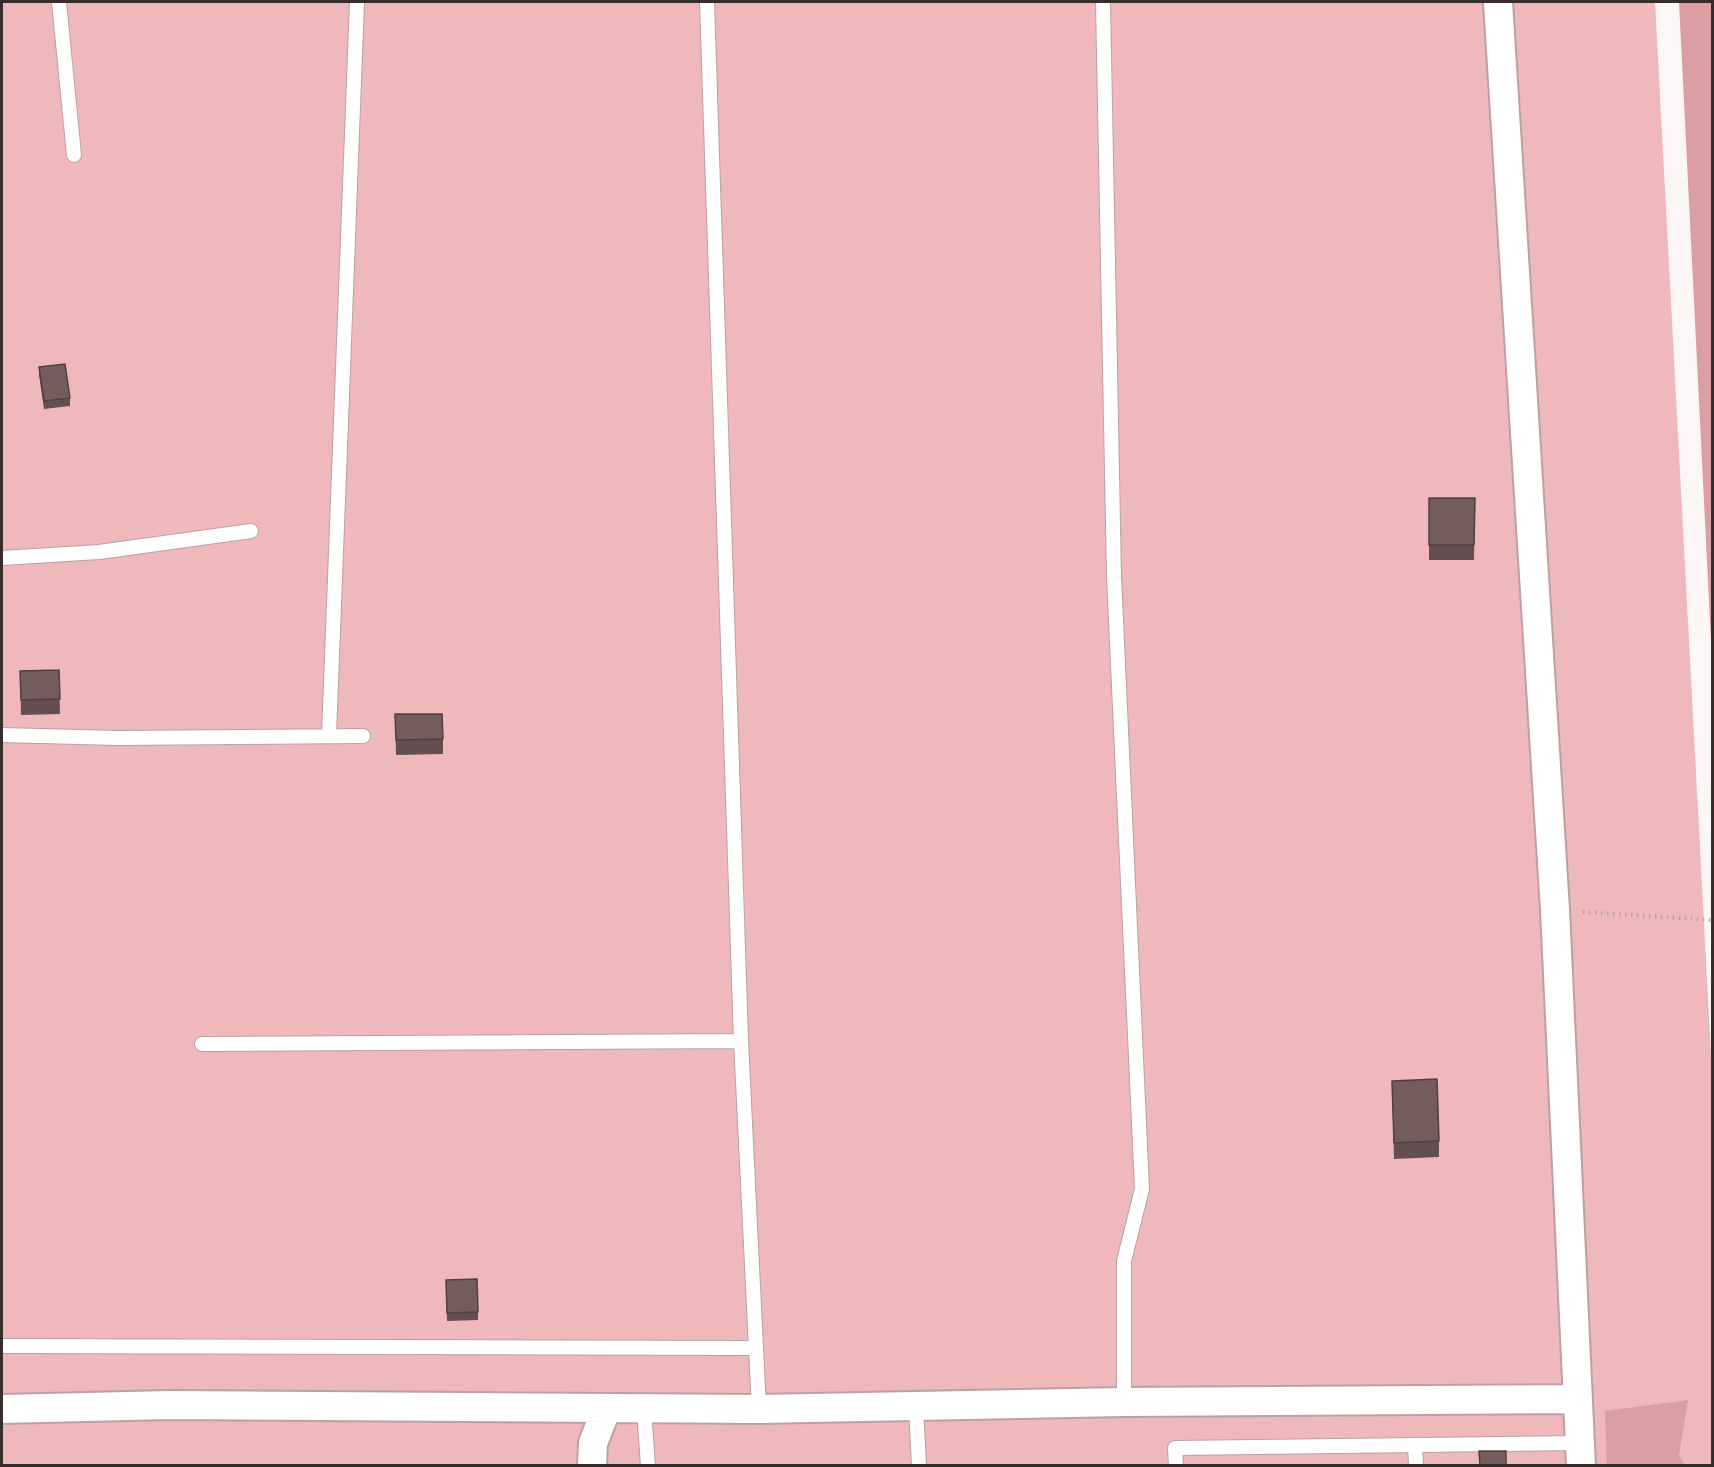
<!DOCTYPE html>
<style>
body{margin:0}
#map{position:relative;width:1714px;height:1467px;overflow:hidden;background:#fcf6f6;font-family:"Sofia Sans Condensed",sans-serif}
canvas{display:block}
.frame{position:absolute;inset:0;border:3px solid #382d2d;pointer-events:none}
</style>
<div id="map">
<canvas width="1714" height="1467"></canvas>
<div class="frame"></div>
</div>
<script>
const ctx = document.querySelector('canvas').getContext('2d');
ctx.lineJoin = 'round';
function fillPath(path, color) { ctx.fillStyle = color; ctx.fill(path, 'evenodd'); }
const poly = rows => new Path2D(rows.map(r => 'M' + r).join(''));
function trace(path, color, width, dash) { ctx.strokeStyle = color; ctx.lineWidth = width; ctx.lineCap = dash ? 'butt' : 'round'; ctx.setLineDash(dash || []); ctx.stroke(path); }
fillPath(poly([
 [2,2,1655,2,1712,1073,1712,1465,2,1466]
]), '#efb8bb');
fillPath(poly([
 [1679,2,1712,2,1712,661],
 [1688,1400,1679,1456,1685,1465,1607,1465,1605,1411]
]), '#db9fa3');
const lane = poly([
 [59,2,74,155],
 [707,2,741,1041,759,1409],
 [1103,2,1114,577,1142,1189,1124,1261,1124,1402],
 [2,558,99,552,251,531],
 [2,735,118,738,363,736],
 [329,735,357,2],
 [202,1044,741,1041],
 [2,1346,756,1348],
 [916,1406,919,1466],
 [644,1410,648,1466],
 [1415,1445,1416,1466],
 [1176,1466,1175,1448,1580,1443]
]);
const street = poly([
 [1498,2,1555,910,1581,1466],
 [2,1409,170,1405,759,1409,1124,1402,1577,1399],
 [592,1466,593,1443,606,1410]
]);
trace(lane, '#bda0a2', 16);
trace(street, '#bda0a2', 32);
trace(poly([
 [1583,912,1712,920]
]), '#afa7a7', 4, [1.5, 4.5]);
trace(lane, '#fff', 14);
trace(street, '#fff', 28);
fillPath(poly([
 [39,367,70,398,70,406,44,409,39,375],
 [1429,498,1475,498,1474,560,1429,560],
 [59,670,60,714,21,715,20,671],
 [395,714,443,739,443,754,396,755],
 [1392,1081,1439,1141,1439,1157,1394,1159],
 [446,1280,478,1312,478,1320,447,1321]
]), '#644e4f');
const building = poly([
 [65,364,70,398,44,401,39,367,65,364],
 [1429,498,1475,498,1474,545,1429,545,1429,498],
 [59,670,60,699,21,700,20,671,59,670],
 [395,714,442,714,443,739,396,740,395,714],
 [1437,1079,1439,1141,1394,1143,1392,1081,1437,1079],
 [477,1279,478,1312,447,1313,446,1280,477,1279],
 [1479,1451,1506,1451,1506,1466,1480,1466,1479,1451]
]);
fillPath(building, '#745b5c');
trace(building, '#514040', 1.5);
</script>
